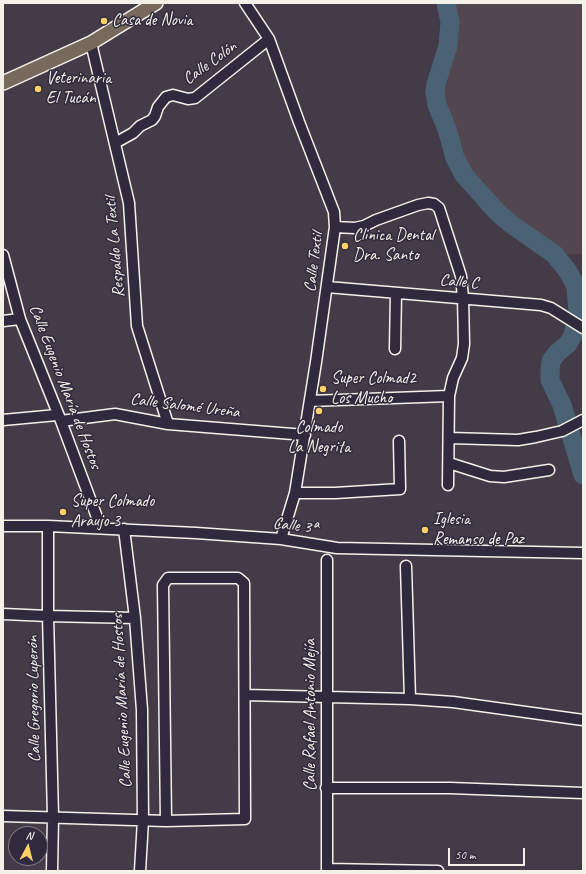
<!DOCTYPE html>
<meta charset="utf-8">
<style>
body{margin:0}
#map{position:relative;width:586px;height:874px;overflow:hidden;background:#443b48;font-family:Caveat,sans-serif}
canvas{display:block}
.frame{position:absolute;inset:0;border:4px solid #f4f1e8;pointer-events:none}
.north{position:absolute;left:8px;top:826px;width:40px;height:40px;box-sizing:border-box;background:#2f2a3d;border:1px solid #7e7a81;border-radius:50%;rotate:7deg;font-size:11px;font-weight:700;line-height:16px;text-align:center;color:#f4f1e8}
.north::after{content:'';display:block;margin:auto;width:14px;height:18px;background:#ffd166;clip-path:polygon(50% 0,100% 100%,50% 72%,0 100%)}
.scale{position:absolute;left:448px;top:848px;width:77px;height:18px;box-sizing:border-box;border:2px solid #f4f1e8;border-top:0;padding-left:5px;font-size:12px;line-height:14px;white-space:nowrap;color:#f4f1e8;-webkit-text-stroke:3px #2f2a3d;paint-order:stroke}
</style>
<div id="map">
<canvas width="586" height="874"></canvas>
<div class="frame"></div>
<div class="north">N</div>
<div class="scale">50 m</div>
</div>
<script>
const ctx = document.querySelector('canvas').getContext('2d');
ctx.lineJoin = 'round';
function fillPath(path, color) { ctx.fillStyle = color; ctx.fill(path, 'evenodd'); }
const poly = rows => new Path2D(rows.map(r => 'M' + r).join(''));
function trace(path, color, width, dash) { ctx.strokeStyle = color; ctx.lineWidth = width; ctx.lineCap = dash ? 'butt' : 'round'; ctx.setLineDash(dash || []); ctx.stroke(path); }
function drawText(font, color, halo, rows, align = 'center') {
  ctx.font = font + ' Caveat,sans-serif'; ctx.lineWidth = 3; ctx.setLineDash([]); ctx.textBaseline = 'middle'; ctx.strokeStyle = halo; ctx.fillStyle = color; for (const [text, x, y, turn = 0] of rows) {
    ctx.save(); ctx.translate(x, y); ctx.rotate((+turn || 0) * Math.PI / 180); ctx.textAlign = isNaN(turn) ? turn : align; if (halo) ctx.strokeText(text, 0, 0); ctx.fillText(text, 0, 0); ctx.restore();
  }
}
fillPath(poly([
 [446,3,583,3,583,254,554,254,511,224,476,189,464,175,455,158,447,129,437,105,435,92,436,84,448,46,450,22]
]), '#524750');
trace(poly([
 [446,3,450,22,448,46,436,84,435,92,437,105,447,129,455,158,464,175,497,212,511,224,554,254,567,270,576,286,578,313,573,335,568,344,557,353,551,361,550,371,550,380,562,405,583,475]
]), '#4a6273', 19);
const minor = poly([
 [245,3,269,39,299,122,334,212,335,227,316,362,295,493,281,539],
 [91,43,129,203,137,326,168,424],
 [115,143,133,133,140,126,152,120,155,116,158,107,166,97,173,95,188,99,195,98,269,39],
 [335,227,355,228,364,226,376,220,418,205,428,203,434,204,439,208,461,276,463,298,464,344,462,358,453,378,449,396,448,485],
 [3,255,20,319,61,421,101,528],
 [327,287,541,305,551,308,583,328],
 [3,321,20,319],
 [395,349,396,293],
 [310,401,449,396],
 [3,420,57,415],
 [61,421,115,414,168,424,305,435],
 [450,438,518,440,536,437,562,431,583,420],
 [449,463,490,476,504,477,549,470],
 [295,493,335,493,400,489,399,441],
 [3,526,48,526,196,533,281,539,337,548,583,553],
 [48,526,48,616,53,817,52,871],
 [124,529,135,618,142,710,143,820,140,871],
 [406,566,410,699],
 [3,614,48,616,135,618],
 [245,695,410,699,453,702,583,720],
 [326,788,450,788,583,793],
 [3,816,166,821,245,819,244,583,238,578,168,578,163,585,166,821],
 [327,869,438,871],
 [327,871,327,560]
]);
const major = poly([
 [3,83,91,43,156,3]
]);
trace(minor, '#f4f1e8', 13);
trace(major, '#f4f1e8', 16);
trace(minor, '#2f2a3d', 10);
trace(major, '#77695c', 13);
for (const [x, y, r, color] of [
 [104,21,4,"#ffd166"],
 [38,89,4,"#ffd166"],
 [345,246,4,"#ffd166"],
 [323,389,4,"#ffd166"],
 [319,411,4,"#ffd166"],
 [63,512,4,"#ffd166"],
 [425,530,4,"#ffd166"]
]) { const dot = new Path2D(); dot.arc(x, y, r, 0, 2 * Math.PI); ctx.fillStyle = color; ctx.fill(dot); trace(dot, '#2f2a3d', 1.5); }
drawText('17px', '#f4f1e8', '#2f2a3d', [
 ["Casa de Novia",112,21],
 ["Veterinaria",46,79],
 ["El Tucán",46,99],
 ["Clinica Dental",353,236],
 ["Dra. Santo",353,256],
 ["Super Colmad2",331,379],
 ["Los Mucho",331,399],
 ["Colmado",319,428,"center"],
 ["La Negrita",319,448,"center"],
 ["Super Colmado",71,502],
 ["Araujo 3",71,522],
 ["Iglesia",433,520],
 ["Remanso de Paz",433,540]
], 'left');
drawText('17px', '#f4f1e8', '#2f2a3d', [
 ["Calle Colón",210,63,-36],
 ["Respaldo La Textil",115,247,-95],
 ["Calle Textil",314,262,-83],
 ["Calle C",459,282,5],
 ["Calle Eugenio María de Hostos",65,387,69],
 ["Calle Salomé Ureña",185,406,7],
 ["Calle 3ª",295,526,7],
 ["Calle Gregorio Luperón",34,699,-91],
 ["Calle Eugenio María de Hostos",122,701,-93],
 ["Calle Rafael Antonio Mejía",311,715,-90]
]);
</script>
